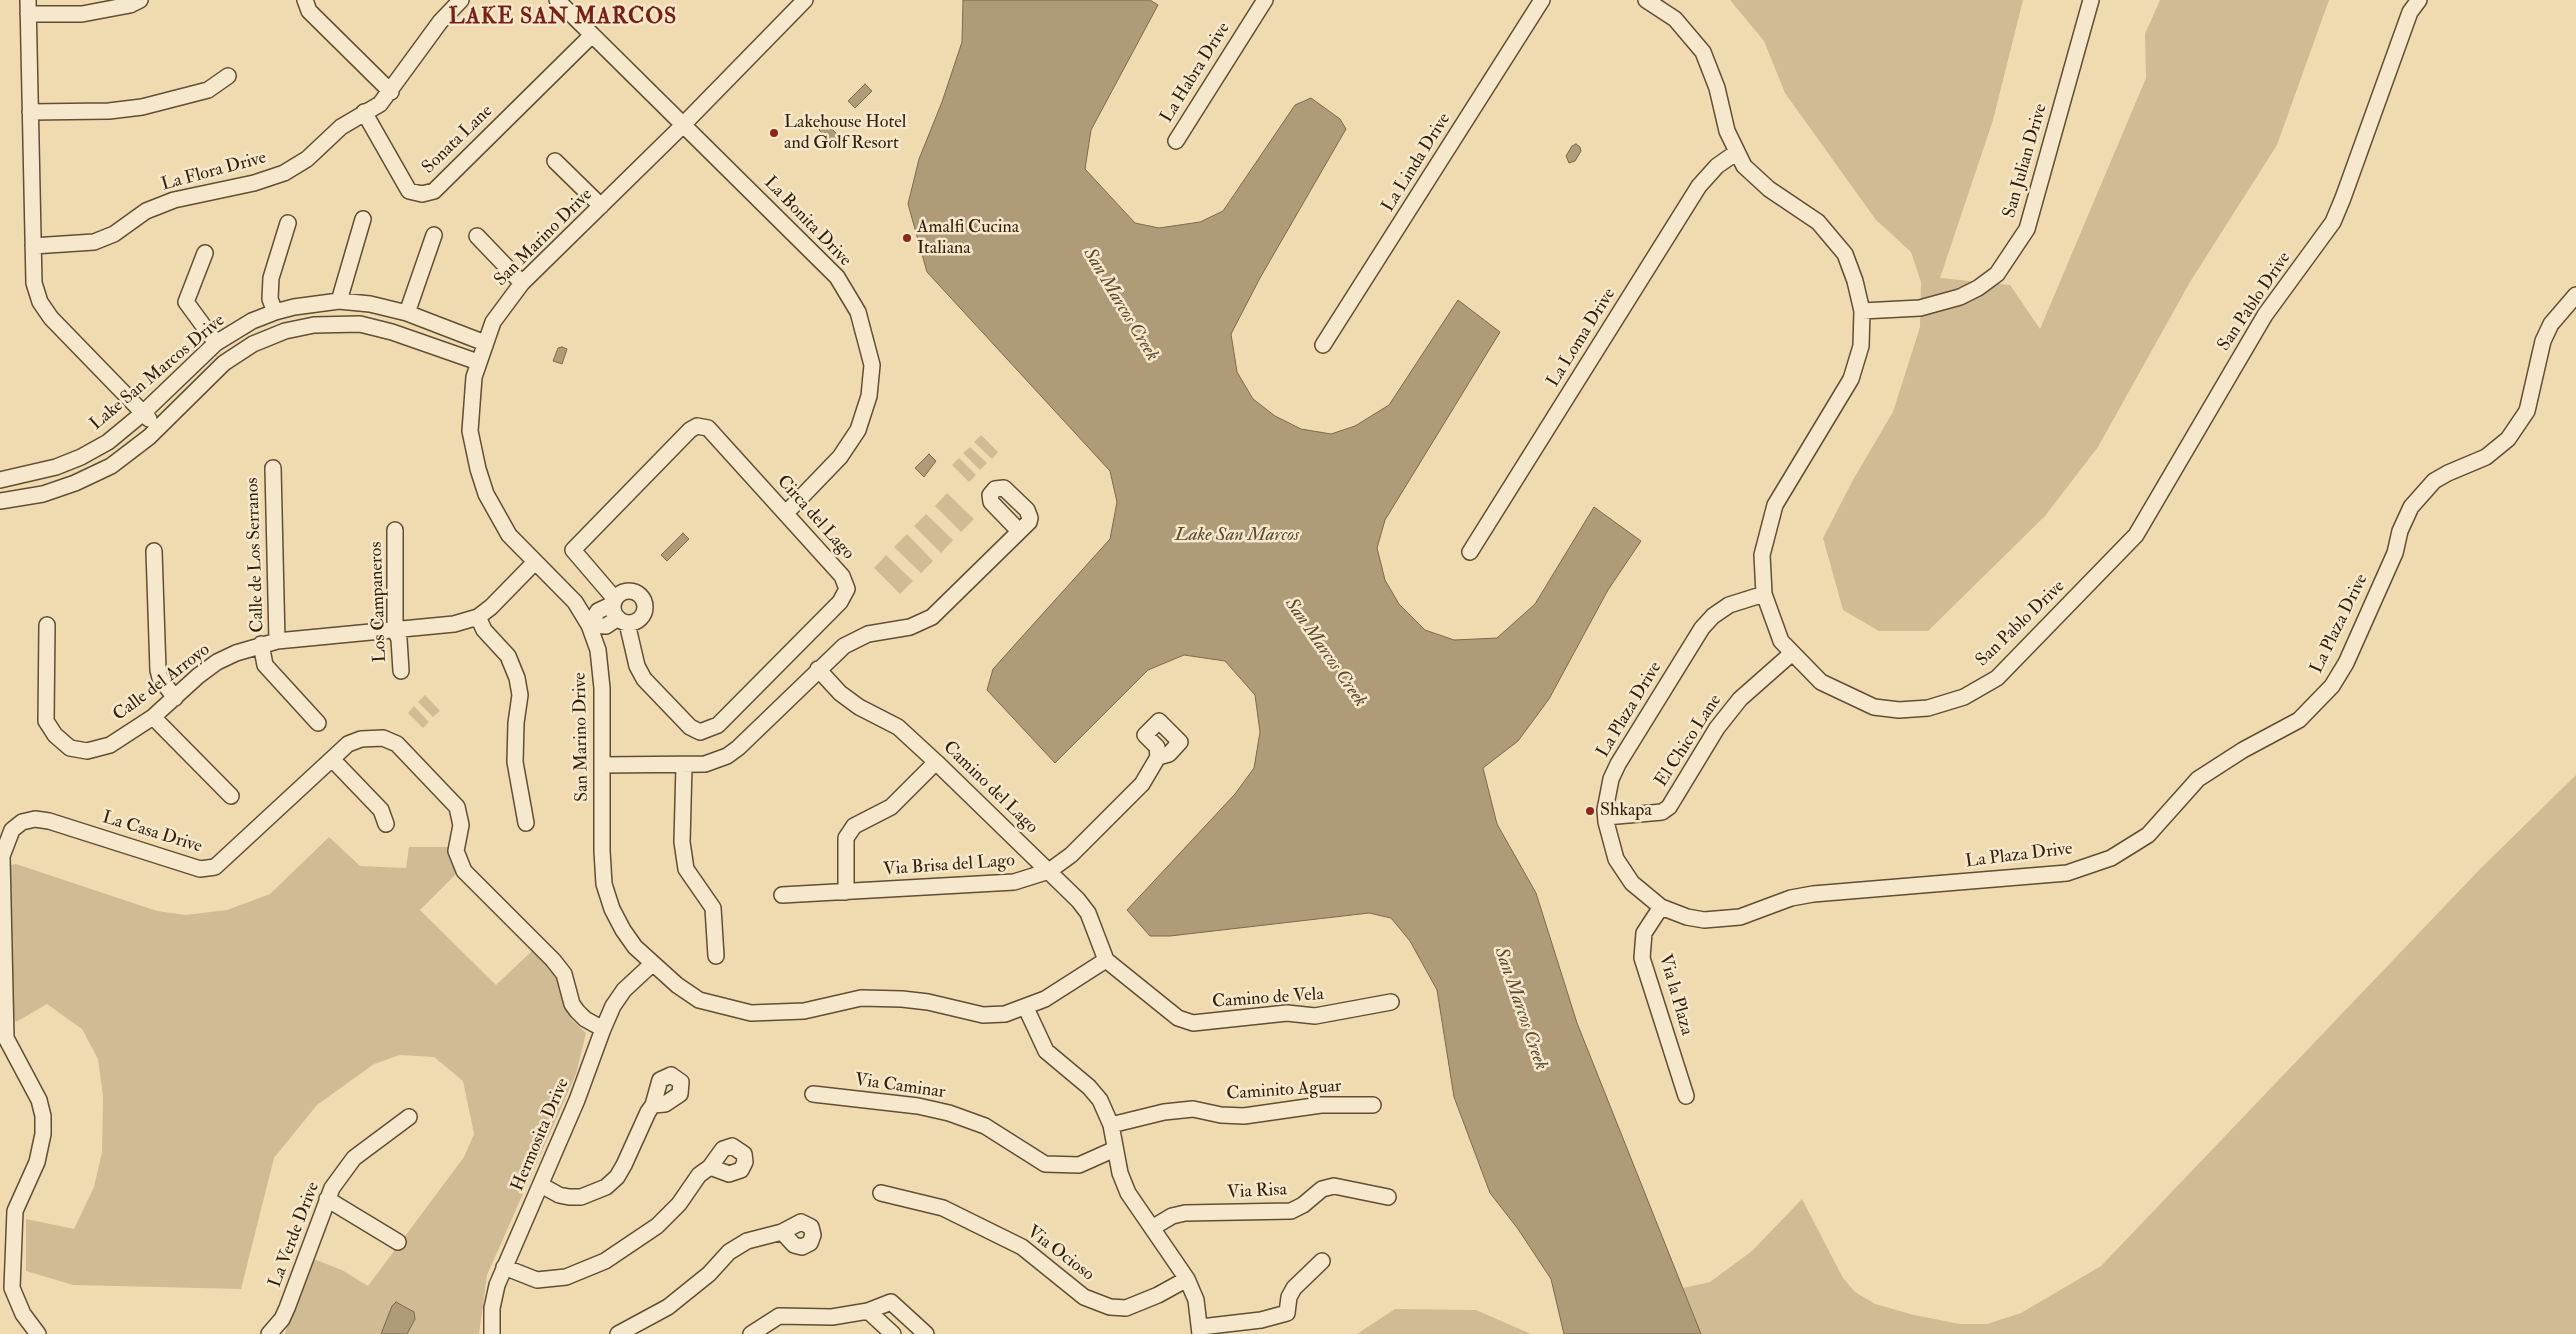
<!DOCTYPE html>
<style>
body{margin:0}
canvas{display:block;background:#f0dbb1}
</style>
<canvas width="2576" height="1334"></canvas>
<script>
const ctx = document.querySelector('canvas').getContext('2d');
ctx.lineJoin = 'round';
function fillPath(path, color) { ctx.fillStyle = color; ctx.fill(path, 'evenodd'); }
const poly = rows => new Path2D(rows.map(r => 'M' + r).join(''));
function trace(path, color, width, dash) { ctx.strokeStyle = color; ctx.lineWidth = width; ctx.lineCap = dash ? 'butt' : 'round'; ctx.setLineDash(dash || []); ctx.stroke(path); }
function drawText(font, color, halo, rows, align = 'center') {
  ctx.font = font + ' "IM FELL Double Pica",serif'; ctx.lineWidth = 5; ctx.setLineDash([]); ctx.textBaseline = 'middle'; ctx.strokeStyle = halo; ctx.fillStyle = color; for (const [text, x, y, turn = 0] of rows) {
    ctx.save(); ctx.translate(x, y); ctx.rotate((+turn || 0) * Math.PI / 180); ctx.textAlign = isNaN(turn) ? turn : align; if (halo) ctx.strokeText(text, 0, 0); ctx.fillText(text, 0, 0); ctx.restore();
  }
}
fillPath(poly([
 [1730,0,2023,0,1993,120,1940,278,2010,285,2040,329,2146,78,2145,34,2160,0,2329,0,2277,145,2190,282,2098,447,2045,516,1928,631,1879,631,1843,610,1823,538,1854,478,1893,412,1920,327,1921,282,1911,252,1876,220,1785,93,1764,41],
 [981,435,998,452,992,459,974,442],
 [970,447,987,463,980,470,963,453],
 [959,458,976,475,969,482,952,465],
 [947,493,974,519,961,532,935,506],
 [926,514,953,540,941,553,914,526],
 [907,534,933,561,921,573,894,547],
 [886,555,913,581,900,594,874,568],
 [425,695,440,711,433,717,418,702],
 [414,706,429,722,423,728,408,713],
 [2576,775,2576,1334,1701,1334,1683,1288,1710,1282,1752,1251,1802,1199,1843,1278,1855,1292,1875,1304,1914,1315,1960,1324,1987,1324,2021,1313,2101,1266,2481,868],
 [329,837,360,866,406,868,409,847,450,847,450,860,456,874,420,910,496,985,534,949,554,972,558,978,563,1004,572,1020,586,1033,576,1074,487,1275,479,1334,285,1334,296,1290,311,1258,342,1270,368,1286,464,1157,474,1134,463,1081,434,1057,400,1055,374,1064,317,1105,274,1158,241,1289,73,1285,26,1271,26,1219,74,1229,94,1187,102,1152,103,1097,98,1059,82,1029,47,1004,16,1022,8,1005,7,866,16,864,157,911,186,915,227,910,270,894],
 [1395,1309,1476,1310,1531,1334,1357,1334]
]), '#d0bb94');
const water = poly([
 [963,0,1150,0,1158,5,1091,130,1085,169,1135,223,1159,228,1200,222,1223,211,1295,105,1311,98,1340,119,1346,129,1260,278,1231,334,1237,372,1253,399,1275,416,1301,429,1331,434,1355,426,1389,405,1458,300,1500,332,1385,520,1377,548,1385,580,1399,604,1425,630,1454,640,1497,638,1535,604,1594,507,1641,541,1608,590,1549,699,1518,741,1483,768,1497,824,1536,893,1577,1023,1701,1334,1564,1334,1551,1279,1518,1229,1490,1193,1454,1097,1437,990,1410,941,1391,918,1369,913,1170,936,1150,936,1127,910,1235,794,1254,768,1260,732,1255,695,1225,661,1184,655,1148,670,1055,763,987,690,993,669,1110,539,1117,502,1110,471,927,272,908,204,919,159,942,102,962,42,963,0],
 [865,84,872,91,855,108,848,101,865,84],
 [826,123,842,139,834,146,819,130,826,123],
 [1576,144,1580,147,1581,151,1575,161,1569,163,1566,156,1572,146,1576,144],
 [562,347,567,349,562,364,553,361,558,348,562,347],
 [929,454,936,461,924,477,915,468,929,454],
 [683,533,689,539,667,561,661,555,683,533],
 [396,1302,414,1312,415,1319,407,1334,381,1334,392,1306,396,1302]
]);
fillPath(water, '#af9b78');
trace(water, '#7d694c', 1);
const minor = poly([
 [28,0,34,283,40,302,51,318,149,419],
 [305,0,309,11,391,92],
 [557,0,837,277,858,312,872,365,869,396,858,430,840,457,786,513],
 [805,0,676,132,522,283,493,322,474,377,470,431,478,469,486,494,509,535,575,602,589,625,598,650,602,688,602,851,604,884,612,909,623,930,635,947,677,985,699,1000,751,1013,804,1011,861,998,902,999,928,1002,983,1015,1005,1014,1045,999,1106,960],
 [1646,0,1675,19,1703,52,1717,88,1727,131,1744,166,1769,189,1818,222,1845,254,1855,281,1862,311,1861,346,1851,379,1775,505,1762,555,1764,594,1781,641,1821,682,1874,707,1899,710,1928,708,1964,697,1997,678,2136,535,2265,315,2333,222,2343,198,2410,12,2419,0],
 [28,14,82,14,130,5,140,0],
 [30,112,109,111,142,107,208,90,228,76],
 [364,112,409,191,422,194,434,191,592,35],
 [1176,141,1265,0],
 [555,161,601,206],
 [477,236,522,283],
 [33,246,94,242,114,234,146,211,174,200,254,183,284,173,307,159,341,127,380,104,440,22,461,0],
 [205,253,186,302,216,343],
 [339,301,363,219],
 [1862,311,1920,308,1960,297,1978,288,1997,274,2027,229,2091,0],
 [275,312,270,299,271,278,288,223],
 [407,313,434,235],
 [1323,345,1542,0],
 [273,468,277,641],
 [0,480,56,467,81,457,108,442,143,413,216,343,252,321,275,312,294,307,339,301,370,304,407,313,485,343],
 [0,501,43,494,75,483,111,466,149,437,224,363,253,344,285,331,314,325,360,324,392,332,478,362],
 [395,530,395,631,399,639,401,671],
 [154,551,158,670,160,678,175,698],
 [1470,552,1699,186,1717,166,1737,152],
 '613 607a16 16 0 1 1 32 0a16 16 0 1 1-32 0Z',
 [1764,594,1729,605,1713,616,1702,628,1618,764,1611,779,1605,810,1606,822,1616,859,1632,883,1661,907,1687,917,1704,920,1740,917,1791,898,1813,894,2067,873,2111,858,2148,835,2198,779,2243,750,2299,720,2332,686,2346,663,2395,553,2400,531,2411,507,2434,481,2448,473,2486,457,2508,439,2527,411,2543,341,2551,324,2576,295],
 [615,599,573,550,690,430,697,426,708,428,842,576,847,589,840,602,718,725,700,732,690,727,644,679,637,666,627,623],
 [613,604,598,611,589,625,606,626,618,618],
 [478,617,484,630,508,656,517,678,520,695,516,723,515,762,526,823],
 [47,625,46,721,55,735,70,748,87,751,110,745,153,717,198,676,217,662,236,653,277,641,454,624,478,617,491,607,535,562],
 [261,644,265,665,318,723],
 [818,669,840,693,859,707,898,727,936,762,1078,900,1088,913,1106,960,1178,1018,1193,1023,1287,1013,1315,1016,1391,1002],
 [153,717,231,796],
 [332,759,381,810,386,824],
 [602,765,705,764,727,756,738,748,844,646,868,634,910,627,932,617,1029,522,1030,518,1027,510,1004,488,995,489,990,495,991,502,1019,531],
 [684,765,682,842,686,869,713,908,716,956],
 [1606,817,1662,812,1669,807,1717,728,1740,699,1791,654],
 [846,892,846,838,854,826,891,807,936,762],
 [782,895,1014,882,1049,871,1071,855,1142,784,1158,757,1169,754,1180,742,1159,721,1145,735,1157,747,1158,757],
 [1661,907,1644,933,1642,958,1686,1096],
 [1026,1008,1046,1051,1089,1087,1100,1100,1111,1125,1120,1173,1128,1193,1187,1279,1196,1300,1200,1334],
 [671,1075,681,1082,680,1094,665,1104,653,1105,660,1080,671,1075],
 [813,1094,918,1106,949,1113,985,1126,1045,1164,1079,1165,1115,1149],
 [1111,1125,1164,1112,1193,1109,1221,1115,1244,1116,1321,1105,1373,1105],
 [732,1146,744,1154,745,1162,741,1170,729,1174,710,1167,723,1149,732,1146],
 [541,1185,559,1195,569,1197,581,1197,606,1187,617,1177,624,1165,648,1112,653,1105],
 [881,1193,943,1208,1022,1247,1084,1297,1110,1307,1126,1308,1158,1295,1187,1279],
 [327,1199,398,1242],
 [801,1222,811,1227,813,1235,810,1243,802,1247,794,1245,782,1232,801,1222],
 [1152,1228,1172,1216,1185,1213,1291,1211,1303,1205,1322,1189,1334,1186,1388,1197],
 [504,1267,537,1280,566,1277,605,1261,657,1226,679,1204,699,1175,710,1167],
 [868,1311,893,1334],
 [1201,1327,1261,1320,1287,1313,1289,1297,1294,1288,1322,1261],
 [38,1334,23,1314,12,1288,15,1211,37,1162,43,1134,43,1116,39,1100,6,1038,2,856,12,830,22,822,35,819,49,821,200,869,215,867,348,744,361,739,383,738,397,744,457,807,461,825,456,851,464,871,553,960,564,974,572,1004,577,1011,585,1019,603,1029],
 [269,1334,282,1319,287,1308,332,1188,354,1158,409,1117],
 [492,1334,492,1308,497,1285,577,1100,603,1029,613,1006,624,990,652,964],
 [618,1334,668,1307,709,1274,729,1252,747,1241,782,1232],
 [751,1334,779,1316,832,1317,868,1311,891,1302,926,1334]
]);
trace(minor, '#614e33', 18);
trace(minor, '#f5e8cc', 15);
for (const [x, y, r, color] of [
 [774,133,5,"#8f2418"],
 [907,238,5,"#8f2418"],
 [1590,811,5,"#8f2418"]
]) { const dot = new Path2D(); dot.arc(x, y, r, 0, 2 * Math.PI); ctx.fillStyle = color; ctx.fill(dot); trace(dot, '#f5e8cc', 2); }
drawText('18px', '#311f09', '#f5e8cc', [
 ["La Habra Drive",1196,73,-58],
 ["Sonata Lane",458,140,-44],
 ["San Julian Drive",2026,161,-74],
 ["La Linda Drive",1417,163,-58],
 ["La Flora Drive",214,172,-15],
 ["La Bonita Drive",807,222,46],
 ["San Marino Drive",544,238,-45],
 ["San Pablo Drive",2255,302,-56],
 ["La Loma Drive",1582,338,-58],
 ["Lake San Marcos Drive",158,373,-40],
 ["Circa del Lago",815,518,48],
 ["Calle de Los Serranos",256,555,-92],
 ["Los Campaneros",379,602,-92],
 ["San Pablo Drive",2021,624,-44],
 ["La Plaza Drive",2340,624,-64],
 ["Calle del Arroyo",162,683,-37],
 ["La Plaza Drive",1630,710,-59],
 ["San Marino Drive",582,737,-91],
 ["El Chico Lane",1689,741,-57],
 ["Camino del Lago",990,788,44],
 ["La Casa Drive",152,833,17],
 ["La Plaza Drive",2019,856,-7],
 ["Via Brisa del Lago",949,866,-4],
 ["Via la Plaza",1675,995,74],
 ["Camino de Vela",1268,999,-4],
 ["Via Caminar",900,1087,8],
 ["Caminito Aguar",1284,1091,-4],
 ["Hermosita Drive",541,1135,-67],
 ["Via Risa",1257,1192,-3],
 ["La Verde Drive",295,1235,-69],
 ["Via Ocioso",1060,1254,37]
]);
drawText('18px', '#311f09', '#f5e8cc', [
 ["Lakehouse Hotel",784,123],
 ["and Golf Resort",784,144],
 ["Amalfi Cucina",917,228],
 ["Italiana",917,249],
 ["Shkapa",1600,811]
], 'left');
drawText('italic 19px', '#5d4a30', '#f5e8cc', [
 ["San Marcos Creek",1120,305,59],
 ["Lake San Marcos",1237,536],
 ["San Marcos Creek",1325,653,55],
 ["San Marcos Creek",1520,1009,71]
]);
ctx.letterSpacing = '1px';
drawText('bold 22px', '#7a1f14', '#f5e8cc', [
 ["LAKE SAN MARCOS",563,18]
]);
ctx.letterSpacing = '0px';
</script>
